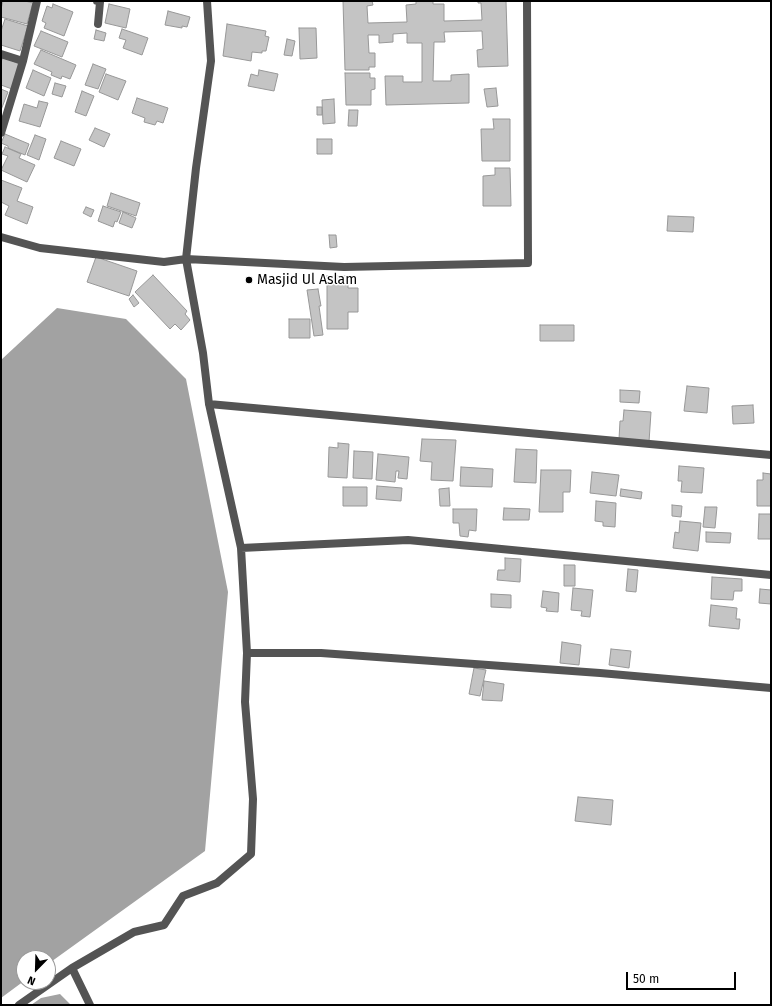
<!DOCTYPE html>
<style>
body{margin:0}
#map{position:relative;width:772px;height:1006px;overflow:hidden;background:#fff;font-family:"Fira Sans",sans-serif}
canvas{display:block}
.frame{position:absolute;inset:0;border:2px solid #000;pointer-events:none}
.north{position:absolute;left:16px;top:950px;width:40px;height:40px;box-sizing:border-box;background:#fff;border:1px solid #999;border-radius:50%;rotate:203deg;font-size:11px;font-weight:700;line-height:16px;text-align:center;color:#000}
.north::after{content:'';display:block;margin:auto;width:14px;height:18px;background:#000;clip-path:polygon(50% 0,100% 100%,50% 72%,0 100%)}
.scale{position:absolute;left:626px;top:972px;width:110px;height:18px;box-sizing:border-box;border:2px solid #000;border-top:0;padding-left:5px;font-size:12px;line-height:14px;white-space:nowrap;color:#000;-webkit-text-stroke:3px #fff;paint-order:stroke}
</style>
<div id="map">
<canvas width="772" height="1006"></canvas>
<div class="frame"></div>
<div class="north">N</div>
<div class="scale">50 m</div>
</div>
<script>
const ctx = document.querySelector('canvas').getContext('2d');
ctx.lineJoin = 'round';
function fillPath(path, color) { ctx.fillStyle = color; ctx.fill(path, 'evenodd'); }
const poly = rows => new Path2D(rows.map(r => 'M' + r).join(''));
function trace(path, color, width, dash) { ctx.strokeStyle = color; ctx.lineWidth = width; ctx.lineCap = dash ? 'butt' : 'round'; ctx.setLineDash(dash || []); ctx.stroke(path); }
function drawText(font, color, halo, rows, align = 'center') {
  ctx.font = font + ' "Fira Sans",sans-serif'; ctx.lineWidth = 3; ctx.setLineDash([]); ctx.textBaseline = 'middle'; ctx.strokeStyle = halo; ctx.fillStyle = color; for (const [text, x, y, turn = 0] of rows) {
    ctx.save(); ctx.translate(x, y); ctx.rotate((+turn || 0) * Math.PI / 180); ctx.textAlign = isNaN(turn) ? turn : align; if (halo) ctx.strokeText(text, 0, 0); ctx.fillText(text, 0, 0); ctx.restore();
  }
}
fillPath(poly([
 [57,308,126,319,186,379,228,592,205,851,48,964,48,958,24,958,24,981,1,998,1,360],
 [60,994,71,1005,31,1005,41,998]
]), '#a2a2a2');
const building = poly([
 [3,1,25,1,33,3,27,24,1,17,1,9,3,1],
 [343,1,372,1,373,5,367,6,368,23,407,22,406,5,416,4,416,1,433,1,433,4,444,4,444,21,482,20,481,3,478,3,478,1,506,1,508,66,478,67,477,50,483,49,482,31,444,32,445,42,434,42,433,81,451,81,451,75,469,74,469,103,386,105,385,76,403,76,403,82,422,82,422,43,407,43,407,33,393,34,393,42,379,43,379,35,368,35,369,53,375,53,375,67,369,67,369,70,345,70,343,1],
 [53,4,73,12,64,36,44,28,46,23,42,21,47,6,52,8,53,4],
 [109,4,130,9,126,28,105,23,109,4],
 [168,11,190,17,187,27,182,26,182,28,165,25,168,11],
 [5,19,28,26,20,51,1,45,1,31,5,19],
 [227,24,266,31,265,36,269,37,266,51,262,51,262,53,252,52,251,61,223,56,227,24],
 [299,28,316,28,317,58,300,59,299,28],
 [122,29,148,38,142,55,123,48,126,40,119,38,122,29],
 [96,30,106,33,104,41,94,39,96,30],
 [41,31,68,42,62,57,34,46,41,31],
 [287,39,295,41,292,56,284,55,287,39],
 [41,50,76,65,70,79,62,76,61,79,51,75,52,72,34,64,41,50],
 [3,57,22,65,12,89,1,85,1,62,3,57],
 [93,64,106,69,98,89,85,85,93,64],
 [33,70,51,78,44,96,26,88,33,70],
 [259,70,278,74,274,91,248,86,251,74,258,76,259,70],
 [345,73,370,73,370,78,375,78,375,89,371,90,371,105,346,105,345,73],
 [106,74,126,81,118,100,99,92,106,74],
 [55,83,66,86,62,97,52,94,55,83],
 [496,88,498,106,487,107,484,89,496,88],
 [1,89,8,92,1,110,1,89],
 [82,91,94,96,86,116,75,112,82,91],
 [137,98,168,108,163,123,157,121,155,125,144,122,145,118,132,113,137,98],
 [334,99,335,123,323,124,322,100,334,99],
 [39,101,48,103,40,127,19,121,24,104,37,108,39,101],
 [317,107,322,107,322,115,317,115,317,107],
 [349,110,358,110,357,126,348,126,349,110],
 [493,119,510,119,510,161,482,161,481,129,494,129,493,119],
 [95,128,110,134,104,147,89,140,95,128],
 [5,134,29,144,25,155,8,148,8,146,1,143,5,134],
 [35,135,46,139,39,160,27,155,35,135],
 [317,139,332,139,332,154,317,154,317,139],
 [61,141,81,149,74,166,54,158,61,141],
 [5,147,21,154,19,158,35,165,27,182,1,170,8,156,2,154,5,147],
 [495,168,510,168,511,206,483,206,483,176,495,175,495,168],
 [1,180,22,188,17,201,33,207,27,224,5,215,9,206,1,202,1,180],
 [111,193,140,203,136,216,107,206,111,193],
 [103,206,121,212,117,222,115,221,113,227,98,221,103,206],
 [86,207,94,210,91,217,83,213,86,207],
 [123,212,136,218,132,228,119,223,123,212],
 [668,216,694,217,693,232,667,231,668,216],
 [329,235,336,235,337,247,330,248,329,235],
 [96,257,137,271,129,296,87,282,96,257],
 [153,275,187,311,185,314,190,320,181,330,175,324,170,329,135,292,153,275],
 [327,276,348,276,348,288,358,288,358,312,348,312,348,329,327,329,327,276],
 [318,289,321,306,319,306,323,335,314,336,307,290,318,289],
 [133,295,139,303,134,307,129,299,133,295],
 [289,319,310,319,310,338,289,338,289,319],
 [540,325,574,325,574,341,540,341,540,325],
 [687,386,709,388,707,413,684,411,687,386],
 [620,390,640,391,639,403,620,402,620,390],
 [753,405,754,423,733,424,732,406,753,405],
 [624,410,651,412,649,442,619,439,620,421,623,421,624,410],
 [422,439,456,440,453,481,431,480,432,462,420,461,422,439],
 [338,443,349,444,347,478,328,477,329,447,338,448,338,443],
 [516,449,537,450,536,483,514,482,516,449],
 [354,451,373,452,372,479,353,478,354,451],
 [378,454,409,457,407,479,398,478,399,471,396,471,395,482,376,480,378,454],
 [679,466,704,468,702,493,681,492,682,481,678,481,679,466],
 [461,467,493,469,492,487,460,486,461,467],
 [541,470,571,470,570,492,563,492,563,512,539,512,541,470],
 [592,472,619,475,616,496,590,493,592,472],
 [763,473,771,474,771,506,757,506,757,480,763,480,763,473],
 [377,486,402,488,401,501,376,499,377,486],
 [343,487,367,487,367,506,343,506,343,487],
 [449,488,450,506,440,506,439,489,449,488],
 [621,489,642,492,641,499,620,496,621,489],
 [596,501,616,503,615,527,603,526,603,522,595,521,596,501],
 [672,505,682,506,681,517,672,516,672,505],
 [705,507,717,507,715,528,703,527,705,507],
 [504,508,530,509,529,520,503,520,504,508],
 [453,509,477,509,476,531,469,530,468,537,460,536,459,523,453,523,453,509],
 [759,514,771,514,771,539,758,539,759,514],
 [680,521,701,523,698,551,673,548,675,532,679,533,680,521],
 [706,532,731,533,730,543,706,542,706,532],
 [505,558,521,559,520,582,497,580,498,570,505,570,505,558],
 [564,565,575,565,575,586,564,586,564,565],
 [628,569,638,570,636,592,626,591,628,569],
 [712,577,742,579,742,591,734,591,733,600,711,599,712,577],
 [573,588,593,590,590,617,581,616,582,611,571,610,573,588],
 [760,589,771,590,771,604,759,603,760,589],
 [543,591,559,593,558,612,546,611,547,608,541,607,543,591],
 [491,594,511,595,511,608,491,607,491,594],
 [711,605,737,608,736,619,740,619,739,629,709,626,711,605],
 [562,642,581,645,579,665,560,663,562,642],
 [611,649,631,651,629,668,609,665,611,649],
 [474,668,486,670,480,696,469,694,474,668],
 [484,681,504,684,502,701,482,700,484,681],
 [578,797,613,800,611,825,575,821,578,797]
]);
fillPath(building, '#c4c4c4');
trace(building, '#989898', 1);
trace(poly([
 [97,1,100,2,98,24],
 [1,54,23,61],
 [1,133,23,61,37,1],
 [1,237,40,248,164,262,186,259,196,168,211,61,207,1],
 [209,404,771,455],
 [241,548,408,540,771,575],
 [247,653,321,653,600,673,771,688],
 [72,968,90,1005],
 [19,1005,72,968,134,932,164,925,183,896,217,883,251,854,253,799,245,702,247,653,241,548,209,404,203,353,186,259,344,267,528,263,527,1]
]), '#545454', 8);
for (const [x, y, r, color] of [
 [249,280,4,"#000"]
]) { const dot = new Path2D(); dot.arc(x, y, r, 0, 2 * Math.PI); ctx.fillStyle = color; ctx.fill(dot); trace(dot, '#fff', 1.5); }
drawText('14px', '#000', '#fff', [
 ["Masjid Ul Aslam",257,280]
], 'left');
</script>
